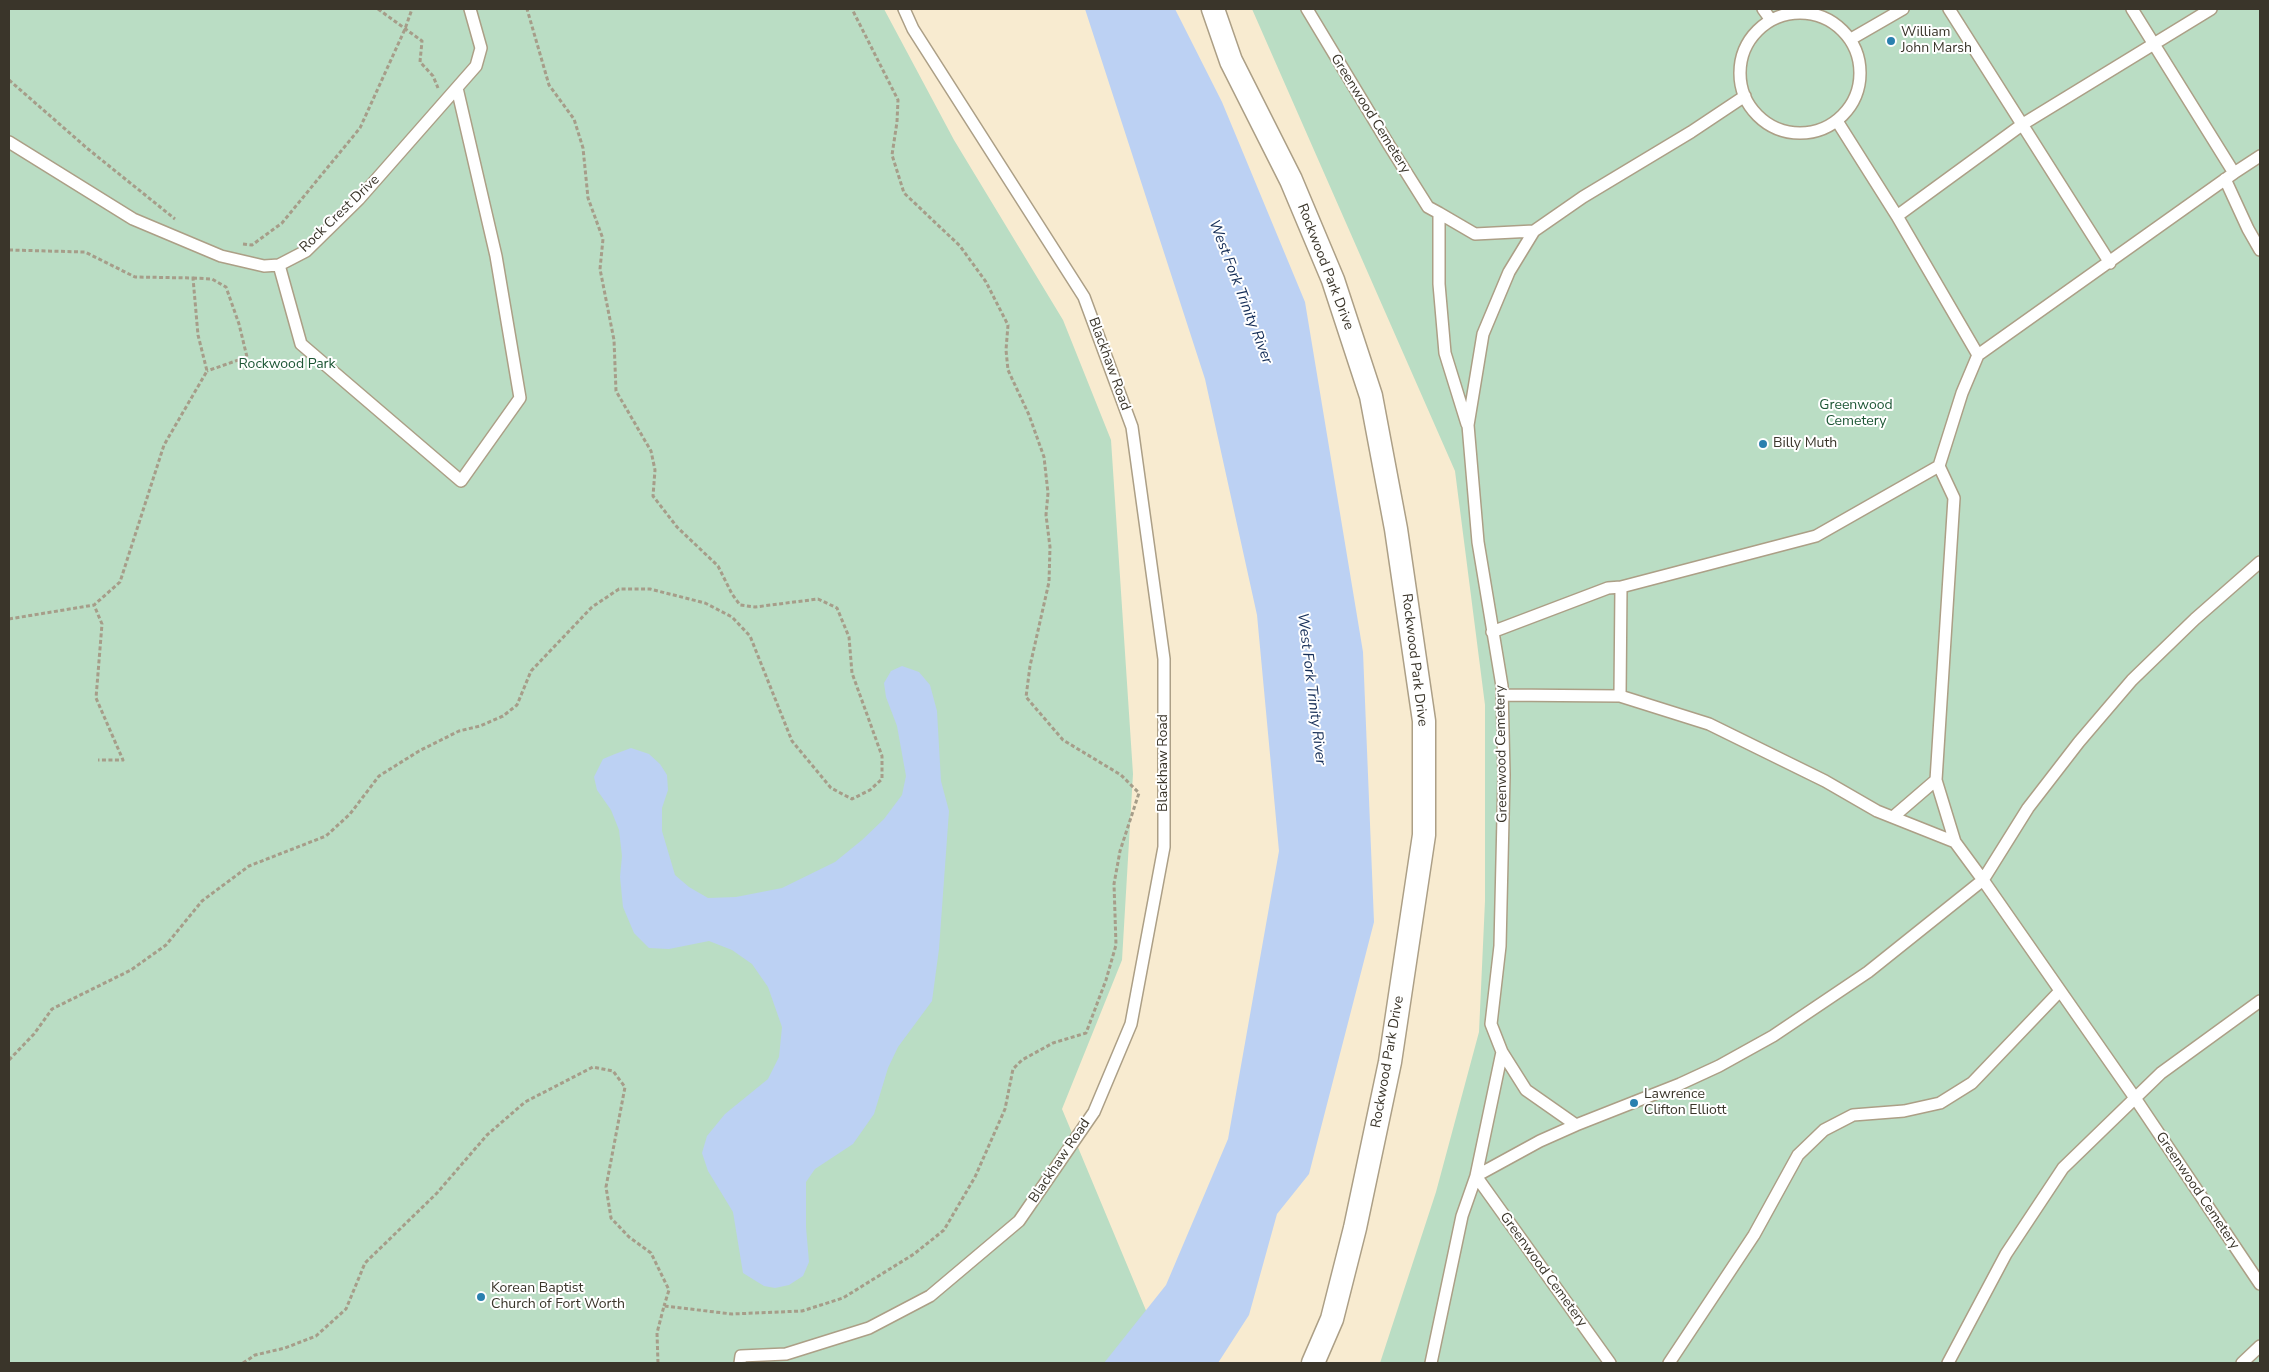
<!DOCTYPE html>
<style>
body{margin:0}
#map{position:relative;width:2269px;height:1372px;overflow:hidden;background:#f8ebd0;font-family:"Nunito Sans",sans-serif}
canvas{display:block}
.frame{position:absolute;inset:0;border:10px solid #3a352a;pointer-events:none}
</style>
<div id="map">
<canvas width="2269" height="1372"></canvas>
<div class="frame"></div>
</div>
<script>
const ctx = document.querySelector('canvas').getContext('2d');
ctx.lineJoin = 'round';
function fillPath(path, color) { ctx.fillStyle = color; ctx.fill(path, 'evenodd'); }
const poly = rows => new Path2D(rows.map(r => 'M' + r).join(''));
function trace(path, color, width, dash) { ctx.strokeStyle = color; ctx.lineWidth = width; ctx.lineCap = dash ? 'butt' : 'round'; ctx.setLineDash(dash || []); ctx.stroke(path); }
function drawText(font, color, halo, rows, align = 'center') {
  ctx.font = font + ' "Nunito Sans",sans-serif'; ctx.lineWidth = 4; ctx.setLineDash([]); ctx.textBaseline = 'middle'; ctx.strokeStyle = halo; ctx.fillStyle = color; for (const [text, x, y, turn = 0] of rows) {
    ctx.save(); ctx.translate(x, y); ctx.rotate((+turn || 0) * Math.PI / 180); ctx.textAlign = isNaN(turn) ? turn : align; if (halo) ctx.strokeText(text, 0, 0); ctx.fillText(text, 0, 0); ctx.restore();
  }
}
fillPath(poly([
 [9,9,884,9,954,140,1063,320,1111,440,1133,774,1122,960,1062,1109,1150,1320,1115,1363,9,1363],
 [1252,9,2260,9,2260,1363,1380,1363,1436,1192,1479,1032,1485,901,1485,705,1455,471]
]), '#baddc4');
fillPath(poly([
 [1085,9,1175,9,1222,102,1305,302,1363,652,1374,922,1309,1174,1277,1214,1249,1315,1218,1363,1104,1363,1166,1285,1228,1139,1279,851,1257,615,1205,379],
 [902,666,919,672,930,685,937,711,941,781,949,811,939,949,932,1001,898,1047,888,1068,874,1114,853,1144,815,1169,806,1182,806,1227,809,1262,803,1276,789,1285,775,1288,764,1286,743,1273,733,1212,708,1171,702,1153,707,1136,725,1114,768,1079,779,1057,782,1027,768,987,752,964,732,950,709,941,669,949,649,948,634,933,623,907,620,877,622,856,619,830,611,810,597,790,594,777,603,759,615,754,631,748,649,754,660,764,667,775,668,790,662,808,662,831,675,875,689,887,708,898,736,897,782,888,835,862,862,840,884,819,902,795,906,776,897,726,886,697,884,683,891,671]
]), '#bcd1f3');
const lane = poly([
 [1307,9,1389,145,1428,207,1439,213,1439,284,1445,353,1467,424],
 [1763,9,1771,20],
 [1949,9,2110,263],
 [2132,9,2234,173],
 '1740 73a60 60 0 1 1 120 0a60 60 0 1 1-120 0Z',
 [1851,39,1903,9],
 [1837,121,1897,216,1978,355],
 [9,142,133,219,221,256,264,266,279,265,306,251,359,199,476,66,481,48,470,9],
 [2225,179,2248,229,2260,250],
 [1439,213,1475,234,1534,231],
 [1897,216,2023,124,2211,9],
 [279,265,301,344,461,481,520,398,496,256,457,88],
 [1939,466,1954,498,1936,780,1955,842],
 [2260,562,2195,619,2132,680,2079,742,2028,808,1983,880,2135,1098,2260,1284],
 [1492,632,1608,588,1621,587,1816,536,1939,466,1962,393,1978,355,2234,173,2260,156],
 [1502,695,1620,696,1709,724,1825,781,1877,811,1955,842,1983,880,1868,972,1773,1036,1719,1066,1680,1084,1576,1125],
 [1620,696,1621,587],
 [1893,817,1936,780],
 [1502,1052,1476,1176,1610,1363],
 [740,1363,741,1356,786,1354,869,1328,930,1296,1019,1221,1094,1112,1131,1024,1164,847,1164,659,1132,427,1084,297,913,29,904,9],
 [1431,1363,1462,1216,1476,1176,1540,1141,1576,1125,1526,1090,1502,1052,1491,1024,1500,946,1504,775,1502,686,1478,542,1468,425,1483,334,1509,272,1534,231,1583,197,1691,132,1745,96],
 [1669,1363,1754,1235,1798,1155,1824,1130,1853,1115,1904,1111,1940,1103,1972,1083,2060,991],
 [1948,1363,2006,1254,2063,1168,2161,1073,2260,1001],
 [2242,1363,2260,1346]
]);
const street = poly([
 [1213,9,1231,61,1291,180,1333,280,1371,396,1396,529,1424,721,1424,835,1390,1062,1355,1228,1332,1319,1313,1363]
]);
trace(lane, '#ac9f86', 14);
trace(street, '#ac9f86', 25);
trace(poly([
 [378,9,422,41,420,62,433,76,438,88],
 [9,80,88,149,175,219],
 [243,244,252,245,282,223,360,128,405,29,412,9],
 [9,250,85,252,135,277,193,278,198,335,207,371,164,445,120,582,94,605,102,624,96,698,123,760,98,760],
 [193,278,212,279,226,287,239,324,247,357,207,371],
 [9,619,94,605],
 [9,1060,34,1034,52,1009,131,970,166,945,202,901,249,866,326,836,350,814,379,776,419,751,459,731,480,726,503,716,517,705,531,671,592,607,619,589,650,589,705,603,732,617,750,636,792,741,831,788,852,799,870,790,882,779,882,756,852,673,849,637,837,608,818,599,755,607,740,605,732,594,718,566,677,527,653,496,655,470,651,451,616,391,614,340,600,269,603,239,588,198,583,148,574,119,549,85,527,9],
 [243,1363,255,1355,285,1348,316,1336,346,1309,365,1263,437,1193,487,1135,525,1102,593,1067,613,1071,625,1087,606,1187,611,1218,629,1237,651,1253,669,1290,664,1306],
 [658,1363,657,1333,664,1306,732,1314,802,1311,843,1298,914,1254,944,1230,975,1177,1005,1109,1013,1069,1022,1060,1053,1043,1086,1033,1106,980,1116,945,1114,884,1120,851,1139,793,1121,775,1063,740,1026,697,1030,666,1049,582,1050,547,1046,515,1048,493,1044,457,1029,415,1008,370,1006,350,1008,325,986,282,960,246,904,193,892,155,897,122,898,100,852,9]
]), '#a69d89', 3, [4, 2.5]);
trace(lane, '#fff', 11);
trace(street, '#fff', 22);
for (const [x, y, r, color] of [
 [1891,41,5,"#2a80af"],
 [1763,444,5,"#2a80af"],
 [1634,1103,5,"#2a80af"],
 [481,1297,5,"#2a80af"]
]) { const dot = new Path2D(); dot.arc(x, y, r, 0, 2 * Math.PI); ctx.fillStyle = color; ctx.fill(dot); trace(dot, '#fff', 2); }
drawText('14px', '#3a352a', '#fff', [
 ["William",1901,33],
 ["John Marsh",1901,49],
 ["Billy Muth",1773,444],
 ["Lawrence",1644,1095],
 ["Clifton Elliott",1644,1111],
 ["Korean Baptist",491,1289],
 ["Church of Fort Worth",491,1305]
], 'left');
drawText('14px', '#3a352a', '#fff', [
 ["Greenwood Cemetery",1370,114,58],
 ["Rock Crest Drive",340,214,-44],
 ["Rockwood Park Drive",1325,267,69],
 ["Blackhaw Road",1109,364,70],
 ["Rockwood Park Drive",1414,660,83],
 ["Greenwood Cemetery",1502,754,-91],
 ["Blackhaw Road",1164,763,-90],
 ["Rockwood Park Drive",1388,1062,-80],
 ["Blackhaw Road",1060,1161,-56],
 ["Greenwood Cemetery",2197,1191,56],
 ["Greenwood Cemetery",1543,1270,54]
]);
drawText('14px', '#1d5635', '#fff', [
 ["Rockwood Park",287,365],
 ["Greenwood",1856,406],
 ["Cemetery",1856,422]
]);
drawText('italic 15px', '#142d57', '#fff', [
 ["West Fork Trinity River",1240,292,69],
 ["West Fork Trinity River",1311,689,83]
]);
</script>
